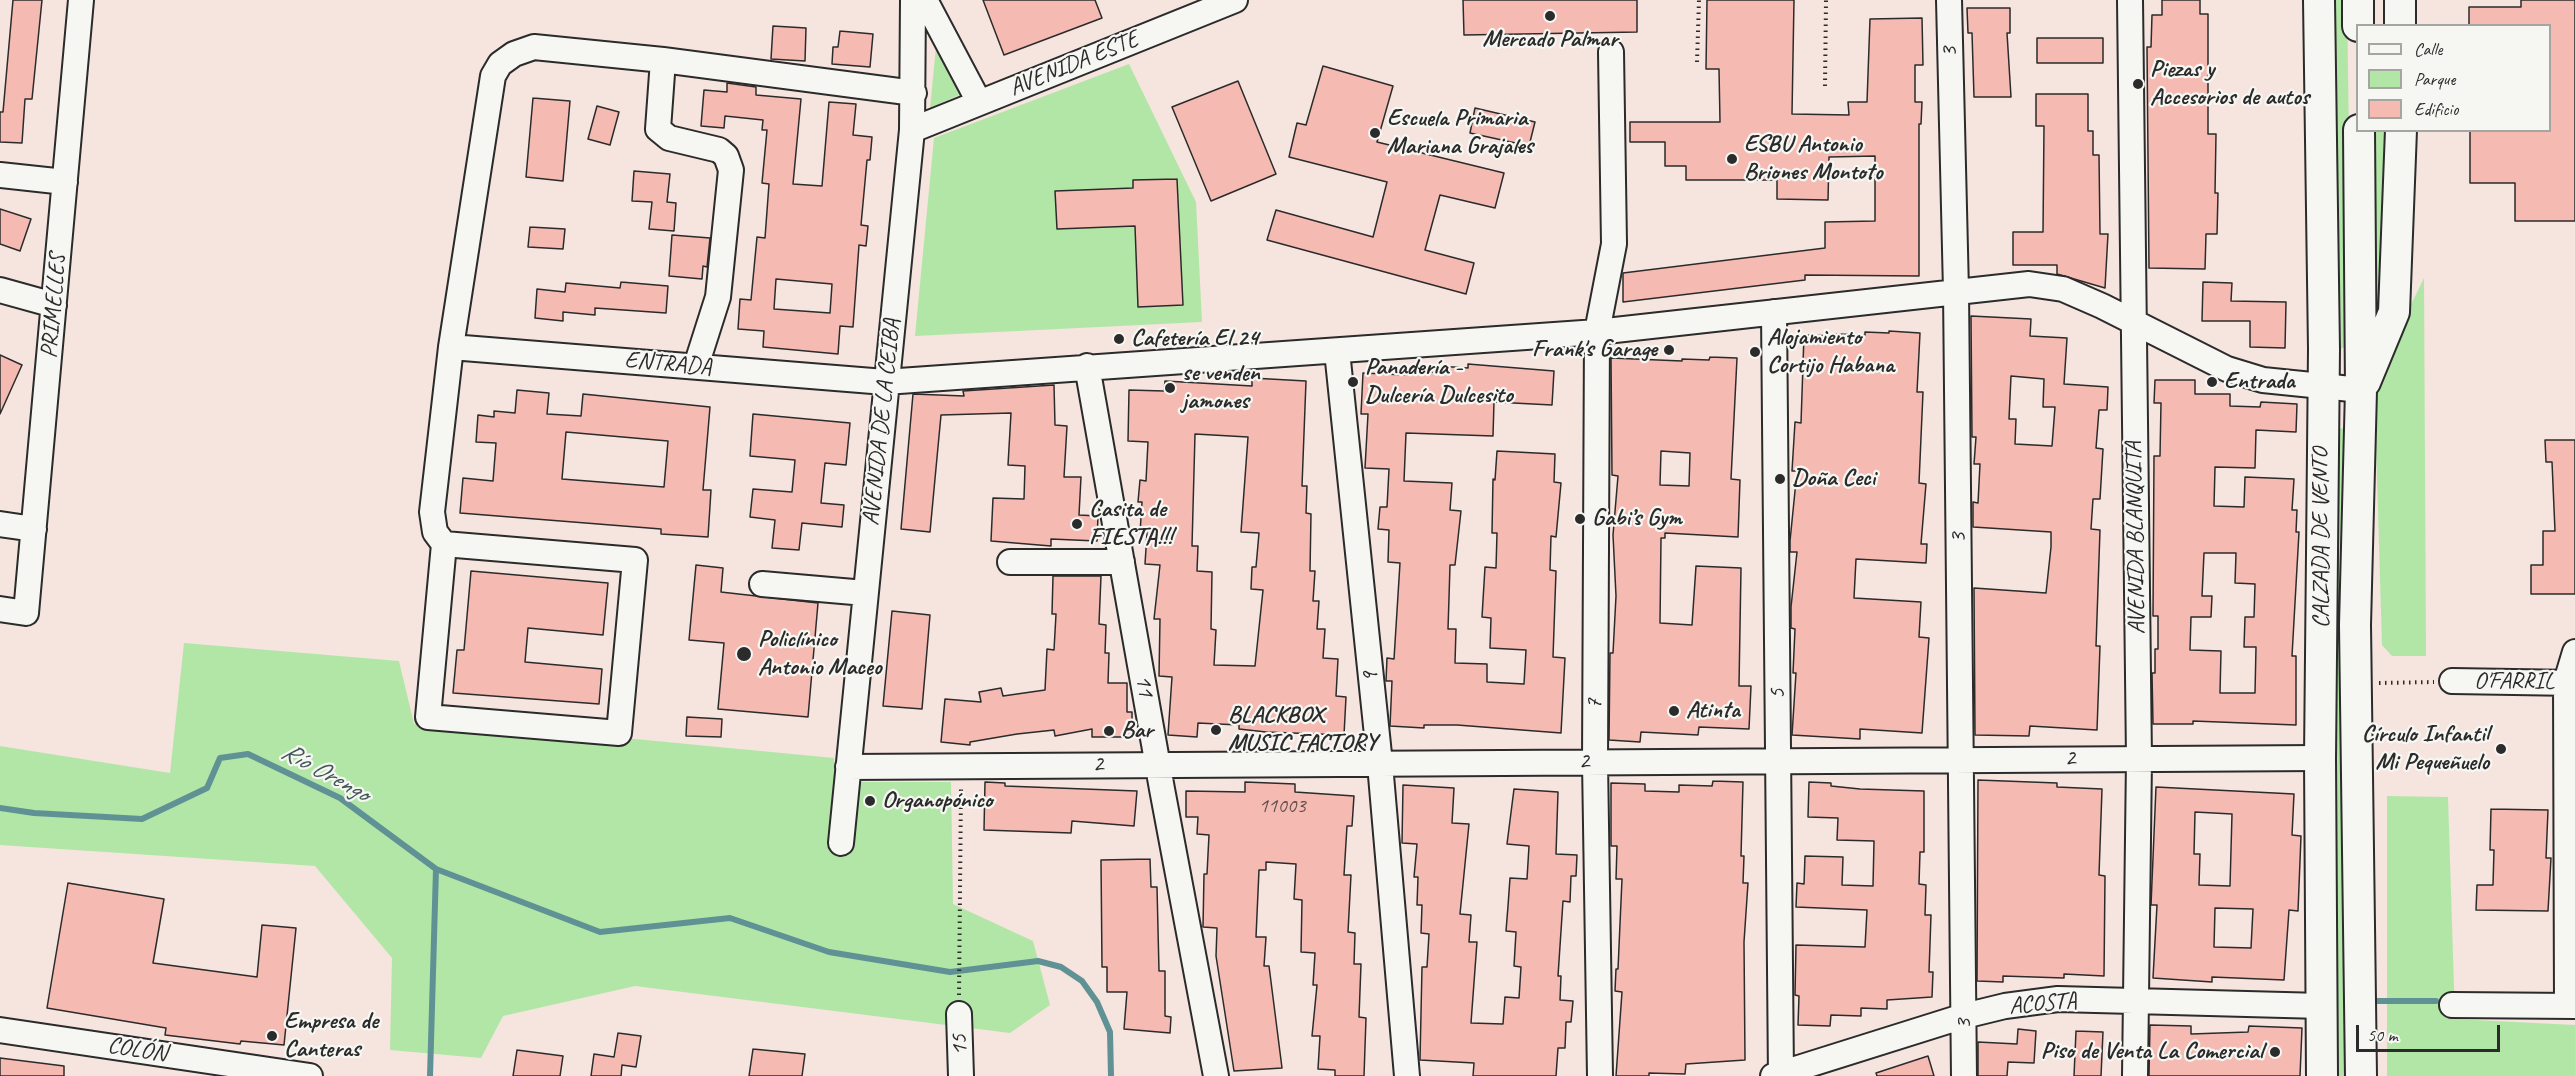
<!DOCTYPE html>
<meta charset="utf-8">
<style>
body{margin:0}
#map{position:relative;width:2575px;height:1076px;overflow:hidden;background:#f6e4df;font-family:Caveat,sans-serif}
canvas{display:block}
.legend{position:absolute;left:2356px;top:24px;width:195px;height:108px;box-sizing:border-box;background:#f6f6f2;border:2px solid #a5a5a2;margin:0;padding:8px 10px;list-style:none;font-size:18px;color:#2b2b2b}
.legend li{display:flex;align-items:center;gap:12px;height:30px}
.legend b{width:30px;border:2px solid #a5a5a2}
.scale{position:absolute;left:2356px;top:1025px;width:144px;height:27px;box-sizing:border-box;border:3px solid #2b2b2b;border-top:0;padding-left:8px;font-size:18px;line-height:21px;white-space:nowrap;color:#2b2b2b;-webkit-text-stroke:4px #f6f6f2;paint-order:stroke}
</style>
<div id="map">
<canvas width="2575" height="1076"></canvas>
<ul class="legend">
<li><b style="height:8px;background:#f6f6f2"></b>Calle</li>
<li><b style="height:16px;background:#b2e6a7"></b>Parque</li>
<li><b style="height:16px;background:#f5bab2"></b>Edificio</li>
</ul>
<div class="scale">50 m</div>
</div>
<script>
const ctx = document.querySelector('canvas').getContext('2d');
ctx.lineJoin = 'round';
function fillPath(path, color) { ctx.fillStyle = color; ctx.fill(path, 'evenodd'); }
const poly = rows => new Path2D(rows.map(r => 'M' + r).join(''));
function trace(path, color, width, dash) { ctx.strokeStyle = color; ctx.lineWidth = width; ctx.lineCap = dash ? 'butt' : 'round'; ctx.setLineDash(dash || []); ctx.stroke(path); }
function drawText(font, color, halo, rows, align = 'center') {
  ctx.font = font + ' Caveat,sans-serif'; ctx.lineWidth = 4.5; ctx.setLineDash([]); ctx.textBaseline = 'middle'; ctx.strokeStyle = halo; ctx.fillStyle = color; for (const [text, x, y, turn = 0] of rows) {
    ctx.save(); ctx.translate(x, y); ctx.rotate((+turn || 0) * Math.PI / 180); ctx.textAlign = isNaN(turn) ? turn : align; if (halo) ctx.strokeText(text, 0, 0); ctx.fillText(text, 0, 0); ctx.restore();
  }
}
fillPath(poly([
 [2335,0,2347,0,2352,347,2341,348],
 [936,47,959,95,930,108],
 [1129,64,1196,202,1202,322,915,336,934,138],
 [2373,131,2385,131,2382,314,2374,335],
 [2424,278,2426,656,2392,656,2382,645,2374,380],
 [2345,428,2353,1076,2333,1076,2337,429],
 [184,643,399,661,414,724,635,739,834,758,835,782,951,782,953,904,1033,941,1050,1005,1010,1033,635,986,503,1016,481,1058,390,1050,392,958,315,866,0,845,0,746,170,773],
 [2387,796,2448,797,2455,1019,2575,1025,2575,1076,2387,1076]
]), '#b2e6a7');
trace(poly([
 [0,808,34,813,142,819,207,788,220,758,248,754,340,798,436,869,600,932,730,918,829,952,950,972,1038,961,1061,967,1082,981,1097,1002,1110,1032,1111,1076],
 [2374,1001,2436,1001],
 [430,1076,436,869]
]), '#609295', 6);
const building = poly([
 [13,0,42,0,32,99,25,99,22,143,0,142,0,112,3,112,13,0],
 [983,0,1095,0,1102,18,1004,55,983,0],
 [1463,0,1637,0,1637,32,1464,35,1463,0],
 [1707,0,1794,0,1792,114,1849,115,1848,102,1867,102,1870,19,1922,18,1923,65,1915,65,1915,102,1922,102,1921,124,1919,124,1919,276,1805,275,1805,280,1623,302,1623,273,1825,248,1825,222,1875,221,1875,156,1829,157,1828,200,1777,199,1777,180,1686,180,1686,166,1665,166,1665,142,1630,142,1630,122,1720,122,1719,69,1706,69,1707,0],
 [2162,0,2200,0,2200,14,2208,14,2208,134,2216,134,2215,193,2218,193,2217,234,2206,234,2205,269,2149,268,2147,47,2151,47,2152,15,2162,15,2162,0],
 [2521,0,2575,0,2575,221,2515,221,2515,183,2470,183,2470,130,2550,130,2550,26,2469,26,2469,7,2521,7,2521,0],
 [1967,8,2010,8,2010,33,2007,33,2011,97,1974,97,1972,33,1968,33,1967,8],
 [773,26,806,28,805,61,771,59,773,26],
 [840,31,873,34,870,67,832,64,833,47,838,47,840,31],
 [2037,38,2103,38,2103,63,2037,63,2037,38],
 [1323,66,1393,86,1377,142,1504,173,1495,208,1440,195,1425,250,1474,263,1466,294,1267,240,1276,210,1373,237,1387,182,1289,157,1297,123,1306,125,1323,66],
 [1238,81,1276,174,1211,201,1172,107,1238,81],
 [727,83,756,87,756,95,801,99,793,184,822,186,829,102,856,104,853,135,872,137,870,160,867,160,861,225,868,226,866,246,859,245,853,327,840,326,838,354,763,347,764,331,738,329,740,299,751,300,757,237,765,238,769,184,762,183,767,130,762,130,763,120,725,116,724,128,701,126,704,90,727,92,727,83],
 [776,279,832,284,830,313,774,309,776,279],
 [2036,94,2088,94,2088,131,2093,131,2093,155,2099,155,2100,234,2108,234,2105,288,2057,274,2057,265,2013,265,2013,232,2043,232,2044,126,2036,126,2036,94],
 [533,98,570,101,563,181,526,177,533,98],
 [597,106,619,112,610,145,588,139,597,106],
 [1475,108,1535,122,1529,146,1470,133,1475,108],
 [634,171,670,174,667,202,676,203,674,231,649,229,652,202,632,201,634,171],
 [1177,179,1183,305,1138,307,1135,226,1057,229,1055,191,1133,188,1133,180,1177,179],
 [0,209,31,219,20,251,0,244,0,209],
 [530,227,565,229,563,249,528,247,530,227],
 [672,235,710,238,707,267,703,266,702,279,669,276,672,235],
 [621,282,668,286,666,313,595,308,595,315,563,312,563,321,535,318,537,289,565,292,566,283,620,288,621,282],
 [2203,282,2232,283,2231,301,2286,302,2285,348,2250,347,2250,321,2202,321,2203,282],
 [1971,316,2031,319,2030,336,2067,338,2064,384,2108,387,2107,410,2099,410,2096,448,2103,449,2100,499,2093,499,2091,529,2100,530,2096,646,2100,646,2097,730,2030,726,2029,736,1975,735,1974,588,2046,593,2051,547,2051,532,1973,527,1973,502,1978,503,1980,464,1974,464,1976,437,1972,437,1971,316],
 [2011,376,2044,379,2043,407,2055,407,2052,446,2015,444,2016,419,2009,419,2011,376],
 [1889,331,1920,333,1917,392,1923,392,1919,483,1926,484,1921,544,1927,544,1926,563,1856,559,1854,598,1921,602,1919,637,1929,638,1922,733,1860,729,1860,739,1792,735,1796,673,1793,673,1795,629,1791,628,1791,607,1797,552,1790,552,1790,541,1797,471,1792,471,1795,422,1801,423,1804,335,1836,336,1836,334,1865,335,1865,332,1889,333,1889,331],
 [0,355,22,365,0,414,0,355],
 [1710,357,1737,358,1731,479,1740,480,1738,537,1665,533,1665,538,1661,538,1660,623,1692,625,1696,566,1741,568,1739,686,1751,686,1749,729,1699,727,1698,735,1641,732,1640,742,1609,740,1610,653,1613,653,1616,596,1613,535,1618,476,1612,475,1611,358,1682,361,1682,359,1709,360,1710,357],
 [1661,451,1690,453,1689,486,1660,485,1661,451],
 [1468,364,1554,371,1552,405,1494,402,1493,436,1406,433,1404,481,1452,483,1450,510,1461,511,1455,565,1450,565,1449,598,1448,629,1456,629,1455,663,1487,664,1487,682,1524,684,1526,650,1490,648,1491,618,1482,617,1485,567,1496,568,1497,533,1492,533,1493,479,1495,480,1497,451,1555,454,1554,482,1561,483,1556,537,1551,536,1550,570,1556,571,1553,657,1565,658,1561,733,1457,725,1424,725,1424,728,1390,726,1392,681,1386,681,1387,658,1394,659,1400,563,1388,562,1389,530,1378,529,1380,507,1387,507,1389,469,1365,468,1368,414,1361,414,1363,373,1407,375,1407,371,1437,372,1438,366,1468,368,1468,364],
 [1252,378,1306,381,1302,486,1307,486,1306,513,1311,514,1310,571,1315,571,1313,601,1319,601,1317,629,1325,629,1323,658,1338,659,1336,696,1346,697,1344,735,1266,732,1239,729,1239,725,1198,723,1197,737,1168,735,1172,677,1159,676,1160,619,1154,619,1160,565,1145,564,1147,533,1140,533,1142,502,1138,502,1140,480,1146,481,1148,442,1128,441,1129,390,1164,391,1165,381,1252,386,1252,378],
 [1195,434,1248,437,1241,532,1259,533,1256,567,1252,567,1251,589,1263,590,1255,666,1214,665,1216,630,1211,629,1212,572,1197,571,1198,546,1192,546,1195,434],
 [2155,380,2195,380,2195,394,2230,394,2230,406,2260,407,2261,402,2297,404,2296,432,2256,430,2255,468,2215,467,2214,506,2244,507,2245,477,2294,479,2292,510,2297,510,2296,532,2299,532,2292,656,2296,656,2296,725,2193,721,2193,724,2153,724,2152,673,2155,673,2155,649,2158,649,2158,616,2153,616,2154,456,2160,456,2161,403,2154,403,2155,380],
 [2204,553,2236,553,2235,583,2255,584,2254,617,2245,617,2244,647,2256,647,2255,693,2220,693,2221,651,2190,650,2191,617,2211,617,2212,596,2202,596,2204,553],
 [1054,385,1055,425,1067,426,1064,477,1081,477,1079,515,1098,516,1097,541,1051,539,1051,546,991,541,993,498,1024,499,1025,466,1008,465,1011,413,941,415,930,532,901,529,913,394,964,396,963,391,1054,385],
 [517,390,549,393,547,414,581,416,583,394,710,407,703,490,711,490,708,537,661,534,661,529,460,513,463,478,493,481,496,443,476,442,478,415,494,417,494,411,515,413,517,390],
 [566,432,668,441,664,487,562,479,566,432],
 [753,414,850,423,846,465,825,463,821,503,844,505,842,527,802,523,799,550,772,548,775,520,750,517,753,489,792,492,795,460,750,456,753,414],
 [2545,440,2575,440,2575,594,2531,594,2531,565,2543,565,2543,531,2555,531,2552,462,2546,462,2545,440],
 [696,565,723,568,721,592,818,603,808,717,718,709,724,643,689,640,696,565],
 [471,571,608,583,603,635,528,628,525,662,602,669,599,704,453,693,457,650,464,650,471,571],
 [1053,576,1101,576,1099,624,1106,625,1105,653,1109,653,1108,683,1127,683,1127,712,1132,712,1132,737,1092,737,1092,729,1055,736,1054,730,1017,734,970,742,970,745,941,742,945,699,981,702,979,692,1001,688,1003,696,1045,690,1047,649,1054,650,1056,614,1052,614,1053,576],
 [892,611,930,615,922,709,883,706,892,611],
 [687,717,722,719,721,737,686,736,687,717],
 [1978,780,2057,783,2057,787,2102,789,2099,875,2105,876,2104,976,2064,974,2064,978,2003,976,2003,982,1977,981,1978,780],
 [1713,781,1743,782,1741,856,1744,856,1743,883,1748,883,1744,942,1745,1060,1686,1064,1685,1074,1649,1073,1649,1076,1616,1076,1622,992,1615,991,1616,969,1618,969,1622,879,1616,879,1617,846,1611,846,1611,783,1645,784,1645,791,1679,792,1679,785,1712,786,1713,781],
 [985,782,1005,783,1005,786,1137,791,1134,826,1072,821,1071,833,984,830,985,782],
 [1245,782,1295,784,1295,792,1354,796,1352,826,1347,826,1344,875,1351,875,1348,932,1355,933,1354,964,1361,964,1359,1017,1366,1018,1364,1076,1335,1076,1335,1070,1318,1069,1320,1036,1312,1036,1317,985,1313,985,1315,953,1301,952,1302,900,1294,899,1296,864,1266,862,1266,870,1259,870,1256,937,1266,937,1264,966,1269,966,1282,1068,1234,1071,1216,956,1217,928,1203,927,1204,874,1207,874,1209,835,1197,834,1198,817,1186,817,1186,791,1245,792,1245,782],
 [1809,782,1831,783,1831,786,1860,789,1924,791,1924,852,1920,852,1919,884,1926,885,1925,915,1931,915,1929,972,1933,972,1932,997,1887,1000,1887,1009,1861,1008,1861,1016,1831,1015,1830,1026,1798,1025,1799,996,1795,995,1796,945,1865,947,1867,910,1796,907,1797,883,1804,884,1805,856,1843,857,1842,885,1873,886,1874,841,1837,840,1838,818,1808,817,1809,782],
 [1403,785,1454,788,1452,823,1469,824,1460,914,1471,915,1469,942,1477,942,1471,1023,1503,1024,1505,997,1519,998,1521,967,1514,966,1516,932,1506,931,1508,906,1510,878,1527,879,1529,846,1507,844,1514,789,1558,792,1556,854,1577,855,1576,876,1571,876,1570,902,1563,901,1558,976,1561,976,1560,1000,1573,1001,1571,1022,1566,1022,1565,1048,1558,1048,1556,1076,1473,1076,1474,1063,1420,1060,1422,967,1427,967,1429,934,1421,933,1422,905,1417,905,1418,877,1414,877,1417,844,1402,843,1403,785],
 [2156,787,2294,794,2292,835,2301,836,2298,911,2289,910,2284,980,2212,977,2212,982,2153,978,2157,905,2151,905,2156,787],
 [2195,812,2232,814,2230,886,2199,885,2200,854,2194,854,2195,812],
 [2215,908,2253,909,2251,948,2214,947,2215,908],
 [2491,809,2548,810,2546,858,2551,858,2548,911,2476,910,2477,885,2493,885,2494,850,2490,850,2491,809],
 [1150,859,1151,887,1157,887,1159,971,1165,971,1165,1016,1171,1017,1170,1033,1124,1029,1127,992,1107,992,1107,967,1102,967,1101,860,1150,859],
 [68,883,164,899,153,963,257,977,262,925,296,928,284,1045,241,1041,240,1044,165,1035,166,1028,47,1008,68,883],
 [2150,1025,2191,1026,2191,1034,2248,1032,2249,1026,2302,1028,2300,1076,2149,1076,2150,1025],
 [2018,1029,2036,1031,2034,1063,2008,1062,2007,1076,1978,1076,1978,1042,2017,1044,2018,1029],
 [2076,1031,2103,1032,2101,1076,2074,1076,2076,1031],
 [618,1033,641,1036,636,1067,622,1065,621,1076,591,1076,594,1054,614,1057,618,1033],
 [753,1049,805,1054,802,1076,749,1076,753,1049],
 [517,1050,563,1056,560,1076,513,1076,517,1050],
 [1928,1056,1934,1076,1877,1076,1876,1073,1928,1056],
 [0,1058,64,1066,64,1076,0,1076,0,1058]
]);
fillPath(building, '#f5bab2');
trace(building, '#2b2b2b', 1.5);
const minor = poly([
 [925,0,979,102],
 [1949,0,1956,291,1964,1076],
 [2130,0,2139,759,2135,1076],
 [663,60,658,129,669,138,719,150,726,156,731,170,718,297,696,366],
 [912,130,1235,0],
 [0,175,65,182],
 [0,290,54,305],
 [1774,312,1781,1076],
 [451,347,885,382,1597,332,2029,284,2063,289,2102,306,2227,369,2263,380,2361,390],
 [1337,351,1380,764,1407,1076],
 [1087,366,1162,789,1216,1076],
 [0,524,34,529],
 [444,544,635,560,619,733,428,717,444,544,435,532,432,512,451,347,493,76,500,64,514,54,534,47,663,60,914,93],
 [1010,562,1122,562],
 [762,584,865,593],
 [0,609,26,613,81,0],
 [2452,681,2575,683],
 [848,767,2320,758],
 [841,843,912,130,913,0],
 [2452,1005,2575,1006],
 [2567,1006,2566,682,2575,652],
 [959,1014,961,1076],
 [0,1030,310,1076],
 [1600,1076,1595,762,1597,332,1614,244,1611,52],
 [1773,1076,1964,1016,2005,1006,2058,999,2322,1006]
]);
const major = poly([
 [2319,0,2324,349,2320,758,2322,1076],
 [2358,0,2358,26],
 [2400,0,2400,26],
 [2359,130,2361,390,2355,625,2361,1076],
 [2365,382,2394,312,2401,130]
]);
trace(minor, '#2b2b2b', 28);
trace(major, '#2b2b2b', 34);
trace(poly([
 [1697,62,1699,0],
 [1825,86,1826,0],
 [2379,683,2434,682],
 [959,995,961,787]
]), '#2b2b2b', 4, [1.5, 4.5]);
trace(minor, '#f6f6f2', 24);
trace(major, '#f6f6f2', 30);
for (const [x, y, r, color] of [
 [1550,16,6,"#2b2b2b"],
 [2138,84,6,"#2b2b2b"],
 [1375,133,6,"#2b2b2b"],
 [1732,159,6,"#2b2b2b"],
 [1119,339,6,"#2b2b2b"],
 [1669,350,6,"#2b2b2b"],
 [1755,352,6,"#2b2b2b"],
 [1353,382,6,"#2b2b2b"],
 [2212,382,6,"#2b2b2b"],
 [1170,388,6,"#2b2b2b"],
 [1780,479,6,"#2b2b2b"],
 [1580,519,6,"#2b2b2b"],
 [1077,524,6,"#2b2b2b"],
 [744,654,8,"#2b2b2b"],
 [1674,711,6,"#2b2b2b"],
 [1216,730,6,"#2b2b2b"],
 [1109,731,6,"#2b2b2b"],
 [2501,749,6,"#2b2b2b"],
 [870,801,6,"#2b2b2b"],
 [272,1036,6,"#2b2b2b"],
 [2275,1052,6,"#2b2b2b"]
]) { const dot = new Path2D(); dot.arc(x, y, r, 0, 2 * Math.PI); ctx.fillStyle = color; ctx.fill(dot); trace(dot, '#f6f6f2', 2); }
drawText('21px', '#5e4f4d', null, [
 ["11003",1282,806]
]);
drawText('bold 24px', '#2b2b2b', '#f6f6f2', [
 ["Mercado Palmar",1550,40,"center"],
 ["Piezas y",2150,70],
 ["Accesorios de autos",2150,98],
 ["Escuela Primaria",1387,119],
 ["Mariana Grajales",1387,147],
 ["ESBU Antonio",1744,145],
 ["Briones Montoto",1744,173],
 ["Alojamiento",1767,338],
 ["Cortijo Habana",1767,366],
 ["Cafetería El 24",1131,339],
 ["Frank's Garage",1657,350,"right"],
 ["Panadería -",1365,368],
 ["Dulcería Dulcesito",1365,396],
 ["se venden",1182,374],
 ["jamones",1182,402],
 ["Entrada",2224,382],
 ["Doña Ceci",1792,479],
 ["Casita de",1089,510],
 ["FIESTA!!!",1089,538],
 ["Gabi’s Gym",1592,519],
 ["Policlínico",758,640],
 ["Antonio Maceo",758,668],
 ["Atinta",1686,711],
 ["BLACKBOX",1228,716],
 ["MUSIC FACTORY",1228,744],
 ["Bar",1121,731],
 ["Círculo Infantil",2489,735,"right"],
 ["Mi Pequeñuelo",2489,763,"right"],
 ["Organopónico",882,801],
 ["Empresa de",284,1022],
 ["Canteras",284,1050],
 ["Piso de Venta La Comercial",2263,1052,"right"]
], 'left');
drawText('24px', '#2b2b2b', '#f6f6f2', [
 ["3",1950,52,-92],
 ["AVENIDA ESTE",1074,64,-22],
 ["PRIMELLES",54,306,-85],
 ["ENTRADA",668,364,5],
 ["AVENIDA DE LA CEIBA",882,422,-84],
 ["3",1959,538,-91],
 ["AVENIDA BLANQUITA",2136,538,-91],
 ["CALZADA DE VENTO",2322,538,-90],
 ["9",1371,677,-96],
 ["O'FARRIL",2514,682],
 ["11",1144,686,80],
 ["5",1778,694,-91],
 ["7",1595,704,-90],
 ["2",2070,759],
 ["2",1584,762],
 ["2",1098,765],
 ["ACOSTA",2043,1004,-5],
 ["3",1964,1024,-90],
 ["15",960,1045,-92],
 ["COLÓN",137,1050,9]
]);
drawText('italic 26px', '#415657', '#f6f6f2', [
 ["Río Orengo",325,773,29]
]);
</script>
